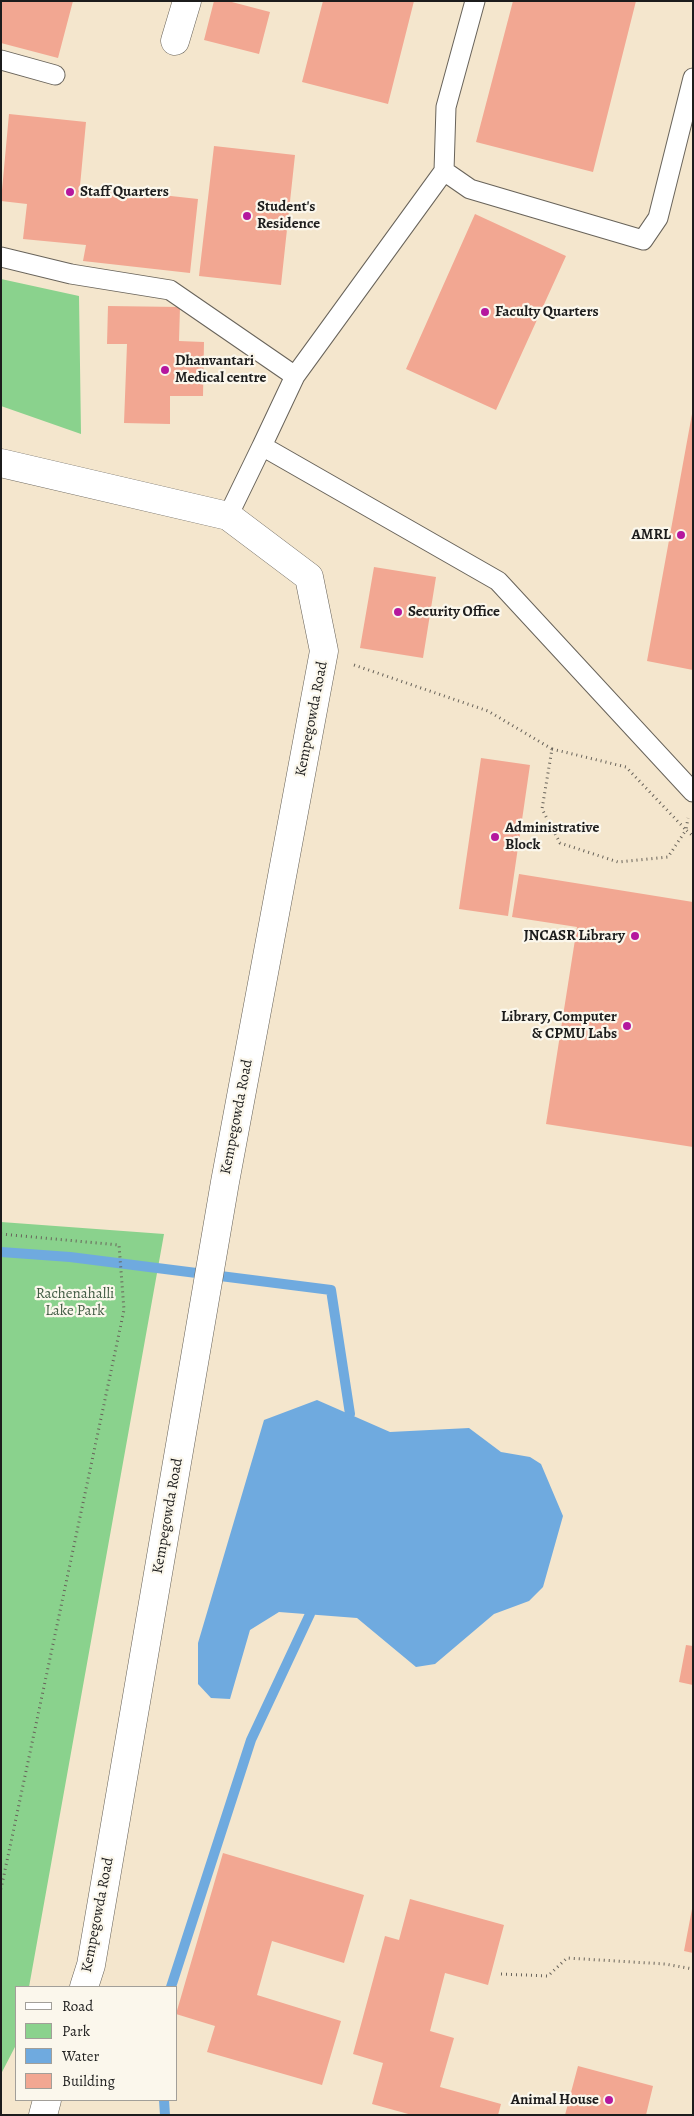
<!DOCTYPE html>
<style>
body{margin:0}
#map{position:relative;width:694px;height:2116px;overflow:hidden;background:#f4e6cd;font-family:Alegreya,serif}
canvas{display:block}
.frame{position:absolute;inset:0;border:2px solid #1c1c1c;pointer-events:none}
.legend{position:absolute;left:15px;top:1986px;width:162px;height:115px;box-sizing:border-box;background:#fbf7ec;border:1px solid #a29f99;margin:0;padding:6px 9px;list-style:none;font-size:15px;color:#1c1c1c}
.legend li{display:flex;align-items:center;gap:10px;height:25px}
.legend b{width:25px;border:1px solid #a29f99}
</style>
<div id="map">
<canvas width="694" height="2116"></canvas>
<div class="frame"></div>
<ul class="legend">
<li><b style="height:6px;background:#fff"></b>Road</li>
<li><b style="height:14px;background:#8ad28d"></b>Park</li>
<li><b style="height:14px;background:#6faadf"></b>Water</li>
<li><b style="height:14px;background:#f2a792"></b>Building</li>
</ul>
</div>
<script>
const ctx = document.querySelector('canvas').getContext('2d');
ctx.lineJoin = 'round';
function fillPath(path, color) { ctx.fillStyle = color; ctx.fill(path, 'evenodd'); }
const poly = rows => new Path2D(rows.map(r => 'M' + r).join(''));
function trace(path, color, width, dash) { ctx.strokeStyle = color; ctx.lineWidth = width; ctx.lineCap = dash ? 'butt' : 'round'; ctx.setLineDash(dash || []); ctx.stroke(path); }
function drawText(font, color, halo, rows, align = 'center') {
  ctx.font = font + ' Alegreya,serif'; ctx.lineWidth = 4.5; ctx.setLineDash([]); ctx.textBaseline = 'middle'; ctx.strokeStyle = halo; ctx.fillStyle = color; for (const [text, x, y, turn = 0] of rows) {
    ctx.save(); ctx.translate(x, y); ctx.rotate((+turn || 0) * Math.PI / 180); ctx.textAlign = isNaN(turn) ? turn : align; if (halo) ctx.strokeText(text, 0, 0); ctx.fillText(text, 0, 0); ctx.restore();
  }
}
fillPath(poly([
 [1,279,79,296,81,434,1,406],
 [1,1222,164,1234,29,1987,16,1987,16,2045,1,2074]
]), '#8ad28d');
fillPath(poly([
 [317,1400,390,1432,469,1428,501,1452,530,1457,541,1464,563,1516,543,1587,529,1601,494,1614,435,1664,416,1667,357,1618,279,1612,250,1630,230,1699,211,1698,198,1684,198,1643,264,1420]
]), '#6faadf');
trace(poly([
 [1,1252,70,1257,331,1290,350,1414],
 [171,1987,251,1740,310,1614],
 [164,2100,165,2115]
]), '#6faadf', 10);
fillPath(poly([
 [1,1,73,1,58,58,1,43],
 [214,1,228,1,270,12,259,54,204,40],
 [323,1,414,1,388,104,302,82],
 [513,1,636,1,593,172,476,142],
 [9,114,86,122,80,186,198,199,190,273,83,261,86,245,23,239,27,204,1,201],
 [214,146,295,155,281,285,199,276],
 [475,214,566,256,496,410,406,369],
 [108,306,180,307,179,341,204,342,203,396,170,396,170,424,124,423,127,344,107,344],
 [692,414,693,414,693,670,647,661],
 [374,567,436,577,423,658,360,648],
 [481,758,530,765,508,916,459,909],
 [519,874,693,902,693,1147,546,1124,577,927,512,917],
 [686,1645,693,1646,693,1685,679,1682],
 [223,1853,364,1895,344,1963,272,1941,257,1995,341,2021,322,2085,207,2052,215,2026,176,2014],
 [410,1899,504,1925,488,1985,445,1973,430,2031,454,2038,440,2087,501,2104,498,2115,412,2115,372,2104,383,2063,353,2054,385,1936,399,1940],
 [692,1909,693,1909,693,1953,684,1951],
 [578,2066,653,2086,646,2115,565,2115]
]), '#f2a792');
const lane = poly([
 [475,1,446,107,444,171,470,189,643,240,658,218,693,78],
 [1,60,55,75],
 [1,257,71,274,170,290,295,376],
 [262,446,295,376,444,171],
 [228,516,262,446,498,581,693,792]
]);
const street = poly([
 [175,41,187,1]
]);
const secondary = poly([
 [1,463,228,516,309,577,324,651,225,1182,91,1965,84,1987],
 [43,2115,47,2100]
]);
trace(lane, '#68635a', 21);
trace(street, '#68635a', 29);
trace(secondary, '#68635a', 29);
trace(poly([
 [354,665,488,711,552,749,542,809,560,843,618,862,668,857,686,830,693,836],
 [552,749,626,767,686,830,688,818],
 [1,1234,119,1245,124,1310,1,1889],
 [501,1974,548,1976,567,1958,665,1964,693,1969]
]), '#68635a', 3, [1, 4]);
trace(lane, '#fff', 19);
trace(street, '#fff', 28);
trace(secondary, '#fff', 28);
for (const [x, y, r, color] of [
 [70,192,5,"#b5179e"],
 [247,216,5,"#b5179e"],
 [485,312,5,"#b5179e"],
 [165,370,5,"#b5179e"],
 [681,535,5,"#b5179e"],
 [398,612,5,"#b5179e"],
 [495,837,5,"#b5179e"],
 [635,936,5,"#b5179e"],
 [627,1026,5,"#b5179e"],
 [609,2100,5,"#b5179e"]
]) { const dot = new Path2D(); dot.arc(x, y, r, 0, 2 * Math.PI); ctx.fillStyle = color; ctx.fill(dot); trace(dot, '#fbf7ec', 2); }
drawText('bold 15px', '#1c1c1c', '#fbf7ec', [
 ["Staff Quarters",80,192],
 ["Student's",257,207],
 ["Residence",257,224],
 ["Faculty Quarters",495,312],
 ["Dhanvantari",175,361],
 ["Medical centre",175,378],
 ["AMRL",671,535,"right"],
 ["Security Office",408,612],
 ["Administrative",505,828],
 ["Block",505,845],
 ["JNCASR Library",625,936,"right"],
 ["Library, Computer",617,1017,"right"],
 ["& CPMU Labs",617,1034,"right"],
 ["Animal House",599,2100,"right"]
], 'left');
drawText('15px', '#1c1c1c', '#fbf7ec', [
 ["Kempegowda Road",312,719,-79],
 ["Kempegowda Road",237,1117,-79],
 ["Kempegowda Road",168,1516,-80],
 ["Kempegowda Road",98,1915,-79]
]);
drawText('15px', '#425c44', '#fbf7ec', [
 ["Rachenahalli",75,1294],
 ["Lake Park",75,1311]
]);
</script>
